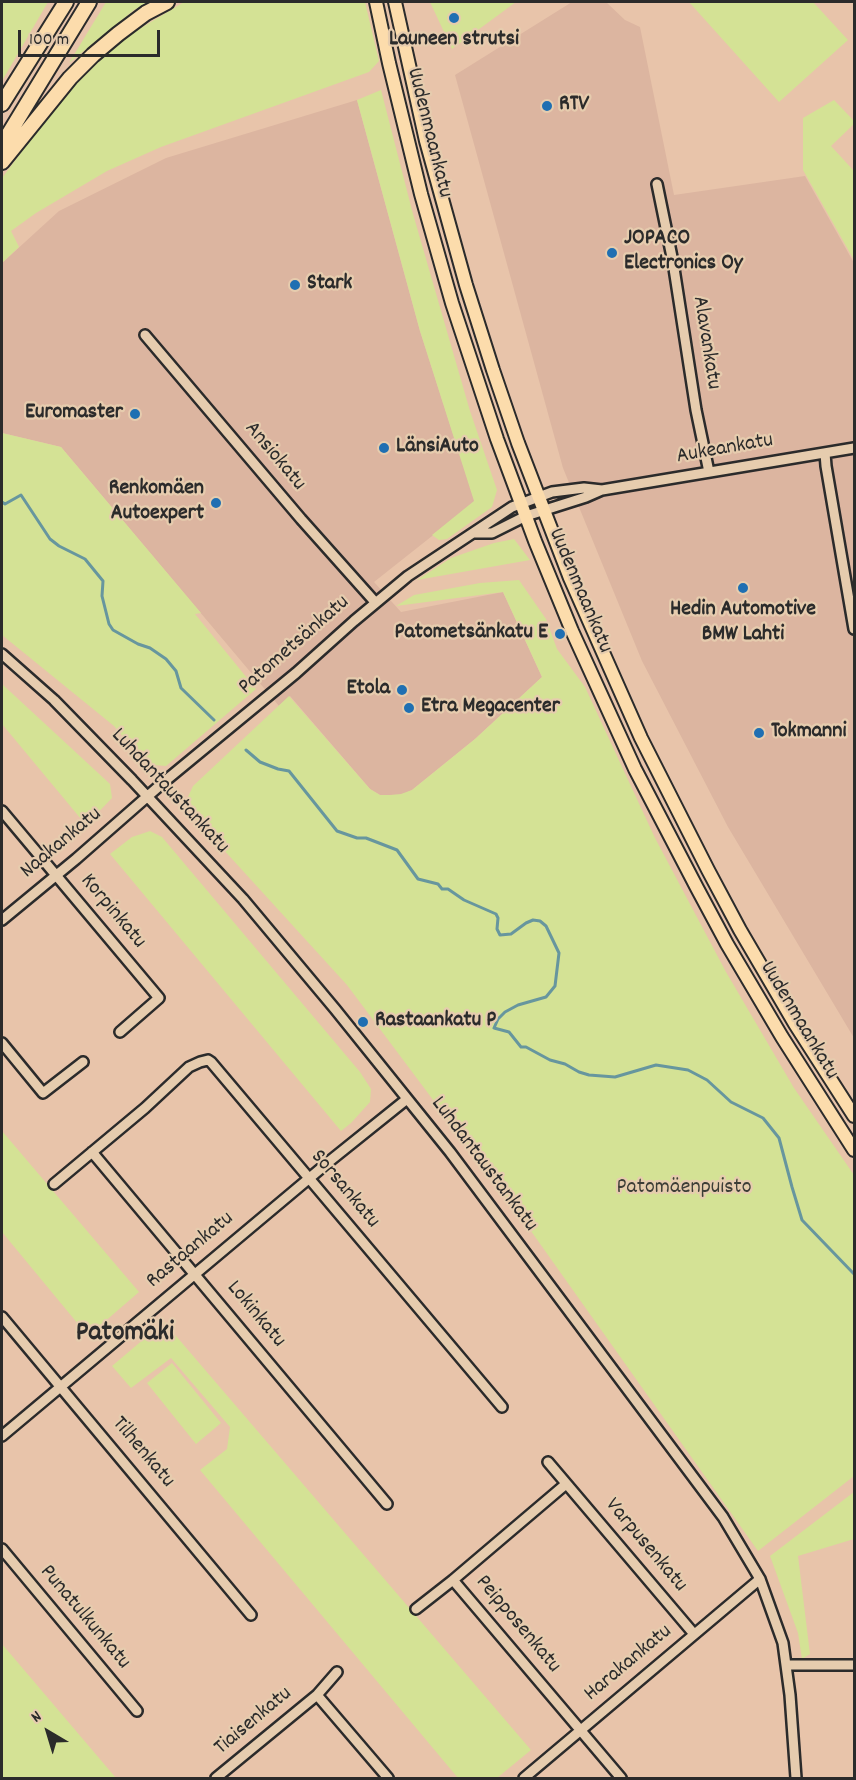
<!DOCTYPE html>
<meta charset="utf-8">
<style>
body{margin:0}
#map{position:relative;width:856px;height:1780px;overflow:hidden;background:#e8c4aa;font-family:Dekko,sans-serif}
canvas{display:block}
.frame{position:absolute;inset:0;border:3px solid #2b2b2b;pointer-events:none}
.north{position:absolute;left:18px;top:1702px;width:60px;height:60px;-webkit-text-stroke:4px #e6ccae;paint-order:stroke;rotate:322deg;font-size:16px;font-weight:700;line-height:24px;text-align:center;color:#2b2b2b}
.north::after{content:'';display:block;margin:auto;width:21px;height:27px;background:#2b2b2b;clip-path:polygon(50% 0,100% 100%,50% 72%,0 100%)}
.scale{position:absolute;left:18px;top:30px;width:142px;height:27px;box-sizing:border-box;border:3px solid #2b2b2b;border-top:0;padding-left:8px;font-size:18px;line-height:21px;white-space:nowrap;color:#2b2b2b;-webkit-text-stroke:4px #e6ccae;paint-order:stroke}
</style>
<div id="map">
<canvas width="856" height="1780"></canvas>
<div class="frame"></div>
<div class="north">N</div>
<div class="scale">100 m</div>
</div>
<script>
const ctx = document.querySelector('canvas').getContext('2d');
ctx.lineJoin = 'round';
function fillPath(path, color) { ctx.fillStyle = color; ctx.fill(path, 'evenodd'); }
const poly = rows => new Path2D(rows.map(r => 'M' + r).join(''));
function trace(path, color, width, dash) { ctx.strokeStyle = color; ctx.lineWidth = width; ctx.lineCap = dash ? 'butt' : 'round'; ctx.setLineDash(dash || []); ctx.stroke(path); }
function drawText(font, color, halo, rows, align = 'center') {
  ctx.font = font + ' Dekko,sans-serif'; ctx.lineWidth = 4.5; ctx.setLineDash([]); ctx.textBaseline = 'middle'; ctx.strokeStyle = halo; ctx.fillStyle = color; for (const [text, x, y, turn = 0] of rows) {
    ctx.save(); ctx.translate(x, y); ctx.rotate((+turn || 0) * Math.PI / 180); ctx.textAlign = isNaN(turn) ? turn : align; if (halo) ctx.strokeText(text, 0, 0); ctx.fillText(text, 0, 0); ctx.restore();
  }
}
fillPath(poly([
 [572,2,606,2,625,20,640,27,674,195,805,176,854,263,854,1038,728,827,642,661,563,468,455,75],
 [357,100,420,331,475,502,374,582,401,612,503,592,542,677,475,739,412,790,401,795,380,795,370,789,290,696,279,706,61,447,2,433,2,263,59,211,166,158]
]), '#dcb5a0');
fillPath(poly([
 [2,2,48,2,2,81],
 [106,2,149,2,134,10,69,63],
 [184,2,365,2,379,61,369,72,161,147,107,171,36,213,11,231,19,247,2,263,2,178,61,99,121,40],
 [430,2,516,2,452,49],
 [689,2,813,2,848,40,779,102],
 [381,90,413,214,470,411,497,490,492,507,447,539,439,540,432,535,474,501,420,331,357,100],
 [834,100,854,121,854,124,831,146,854,171,854,260,803,170,803,118],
 [2,433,61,447,201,613,195,614,256,689,166,766,153,765,144,762,114,726,2,635],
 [514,539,530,560,417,580,451,558,494,543],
 [519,580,546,619,557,649,585,687,655,838,726,972,794,1088,854,1175,854,1476,758,1551,526,1224,347,985,191,814,187,799,193,786,289,696,370,789,380,795,390,795,401,794,412,790,475,739,542,677,503,592,396,606,414,595,480,583],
 [2,684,110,784,112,798,86,825,2,724],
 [150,831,162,837,360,1072,371,1089,370,1102,351,1123,341,1131,110,854,132,837],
 [2,1131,139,1292,88,1336,2,1232],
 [164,1322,531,1750,497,1778,458,1778,200,1470,227,1449,230,1427,171,1358,131,1388,112,1366],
 [172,1363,221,1423,196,1444,147,1383],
 [854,1492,854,1539,798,1556,810,1654,802,1659,798,1633,770,1556],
 [2,1644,116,1778,2,1778]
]), '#d4e295');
trace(poly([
 [2,502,5,504,21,495,50,539,59,546,85,559,103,581,102,596,109,624,113,630,138,644,150,648,166,659,176,671,181,688,214,720],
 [246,750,260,762,278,769,289,771,337,831,357,838,366,838,397,850,418,879,438,884,442,889,448,889,464,900,496,914,498,918,497,929,500,935,511,934,526,923,533,920,540,921,546,926,559,953,555,986,546,997,518,1005,505,1012,498,1019,494,1028,509,1032,521,1047,526,1047,550,1060,565,1064,579,1072,589,1075,615,1077,656,1065,688,1070,707,1080,731,1102,763,1118,779,1138,792,1187,802,1220,854,1274]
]), '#67969e', 3);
const minor = poly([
 [657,184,673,262,696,410,709,472],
 [145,335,301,519,375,602],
 [825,453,826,466,854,629],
 [474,533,492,533,526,516,586,497,602,490,854,448],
 [2,654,54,700,132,780,243,899,335,1009,450,1152,723,1517,760,1579,783,1643,790,1695,796,1778],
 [2,811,159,998,120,1032],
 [2,920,76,859,165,781,296,673,354,621,408,576,512,507,552,492,584,488,602,490],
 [2,1043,43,1093,83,1062],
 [92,1152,387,1504],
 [54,1184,145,1108,189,1067,200,1062,208,1060,211,1062,502,1407],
 [2,1317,251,1615],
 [2,1436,331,1160,407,1099],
 [548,1462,694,1634],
 [2,1549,137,1711],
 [453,1580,621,1778],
 [416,1609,453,1580,566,1484],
 [787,1665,854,1665],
 [317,1695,388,1778],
 [216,1778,317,1695,337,1672],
 [524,1778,760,1579]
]);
const major = poly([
 [376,2,389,63,421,194,452,303,497,439,535,541,572,631,635,769,697,888,727,944,782,1037,854,1150],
 [395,2,426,141,466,285,493,370,518,443,570,578,641,738,708,870,740,930,795,1024,854,1116]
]);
const highway = poly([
 [2,104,66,2],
 [2,145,89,2],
 [2,162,70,78,93,55,118,34,146,13,167,2]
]);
trace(minor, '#2b2b2b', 14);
trace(major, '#2b2b2b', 16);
trace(highway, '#2b2b2b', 18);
trace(minor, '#e6ccae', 9);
trace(major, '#fcdcac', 12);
trace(highway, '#fcdcac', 14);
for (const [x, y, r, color] of [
 [454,18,6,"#1f6fb2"],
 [547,106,6,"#1f6fb2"],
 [612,253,6,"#1f6fb2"],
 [295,285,6,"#1f6fb2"],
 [135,414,6,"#1f6fb2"],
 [384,448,6,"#1f6fb2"],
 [216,503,6,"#1f6fb2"],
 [743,588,6,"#1f6fb2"],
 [560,634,6,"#1f6fb2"],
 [402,690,6,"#1f6fb2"],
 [409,708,6,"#1f6fb2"],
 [759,733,6,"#1f6fb2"],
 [363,1022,6,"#1f6fb2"]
]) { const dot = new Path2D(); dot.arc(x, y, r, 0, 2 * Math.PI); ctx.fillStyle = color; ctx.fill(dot); trace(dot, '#e6ccae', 2); }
drawText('bold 22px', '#2b2b2b', '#e6ccae', [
 ["Launeen strutsi",454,41,"center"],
 ["RTV",559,106],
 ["JOPACO",624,240],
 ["Electronics Oy",624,265],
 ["Stark",307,285],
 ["Euromaster",123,414,"right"],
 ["LänsiAuto",396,448],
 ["Renkomäen",204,490,"right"],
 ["Autoexpert",204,515,"right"],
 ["Hedin Automotive",743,611,"center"],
 ["BMW Lahti",743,636,"center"],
 ["Patometsänkatu E",548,634,"right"],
 ["Etola",390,690,"right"],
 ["Etra Megacenter",421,708],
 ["Tokmanni",771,733],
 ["Rastaankatu P",375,1022]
], 'left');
drawText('22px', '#2b2b2b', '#e6ccae', [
 ["Uudenmaankatu",428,133,76],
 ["Alavankatu",705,343,81],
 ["Aukeankatu",725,450,-10],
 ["Ansiokatu",274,457,50],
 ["Uudenmaankatu",579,591,67],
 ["Patometsänkatu",295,646,-41],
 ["Luhdantaustankatu",169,792,47],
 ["Naakankatu",62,844,-40],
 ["Korpinkatu",112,912,50],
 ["Uudenmaankatu",798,1021,59],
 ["Luhdantaustankatu",483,1165,53],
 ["Sorsankatu",344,1190,50],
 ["Rastaankatu",191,1251,-40],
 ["Lokinkatu",255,1315,50],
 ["Tilhenkatu",142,1453,50],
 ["Varpusenkatu",645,1546,50],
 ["Punatulkunkatu",84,1618,50],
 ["Peipposenkatu",517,1625,50],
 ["Harakankatu",629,1664,-40],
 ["Tiaisenkatu",254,1722,-40]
]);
drawText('22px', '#3c3d36', '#e6ccae', [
 ["Patomäenpuisto",684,1189]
]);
drawText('bold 28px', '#2b2b2b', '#e6ccae', [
 ["Patomäki",125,1335]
]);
</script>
